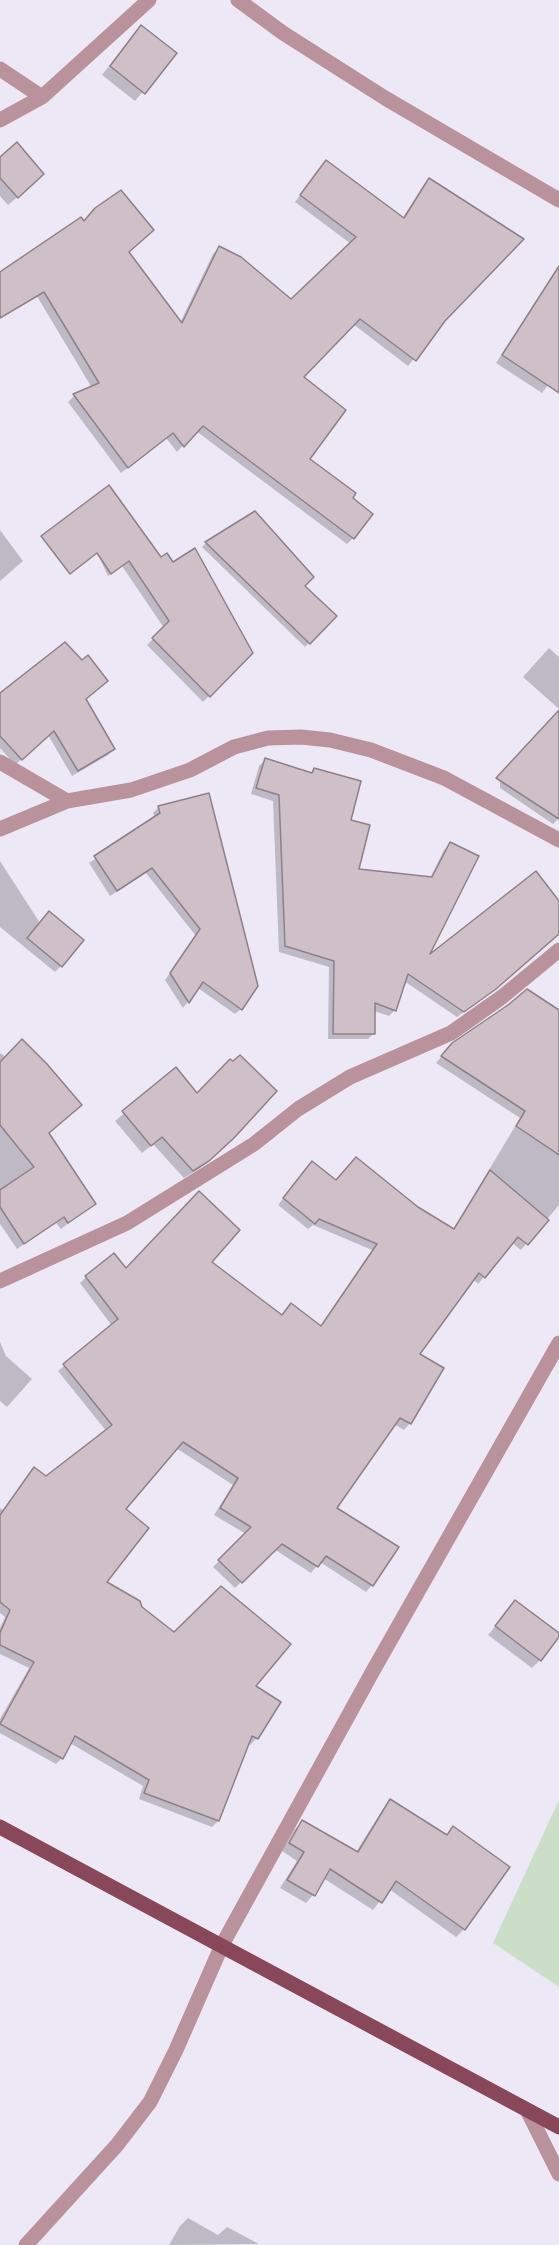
<!DOCTYPE html>
<style>
body{margin:0}
canvas{display:block;background:#ede8f6}
</style>
<canvas width="559" height="2245"></canvas>
<script>
const ctx = document.querySelector('canvas').getContext('2d');
ctx.lineJoin = 'round';
function fillPath(path, color) { ctx.fillStyle = color; ctx.fill(path, 'evenodd'); }
const poly = rows => new Path2D(rows.map(r => 'M' + r).join(''));
function trace(path, color, width, dash) { ctx.strokeStyle = color; ctx.lineWidth = width; ctx.lineCap = dash ? 'butt' : 'round'; ctx.setLineDash(dash || []); ctx.stroke(path); }
fillPath(poly([
 [559,1800,559,1987,493,1943]
]), '#cbdfc8');
fillPath(poly([
 [133,35,175,53,135,101,102,75],
 [0,159,34,183,8,205,0,196],
 [320,168,402,219,423,186,429,180,444,320,408,366,353,324,302,377,308,459,351,498,353,538,347,544,196,431,177,452,166,438,121,473,68,402,74,396,92,388,29,283,127,252,180,323,213,254,219,248,291,301,351,244,295,202],
 [559,267,559,369,542,393,496,363],
 [78,512,161,559,251,653,203,702,147,645,164,628,122,566,108,576],
 [0,530,23,561,0,581],
 [206,543,335,616,305,647,202,547],
 [549,648,559,657,559,709,523,677],
 [0,695,84,700,113,749,108,755,72,776,48,735,15,765,0,748],
 [559,712,559,818,553,824,500,788,500,776],
 [265,760,310,774,314,769,349,821,357,871,430,878,444,850,450,844,425,960,559,903,559,934,501,984,457,1017,404,981,395,1010,389,1016,374,1011,374,1033,368,1039,328,1039,329,967,279,952,273,801,251,794,259,766],
 [159,807,241,1009,235,1014,198,988,183,1008,165,980,196,936,146,873,110,896,89,863,155,819,153,813],
 [0,861,40,923,61,966,55,972,0,927],
 [559,1012,559,1205,521,1250,512,1243,478,1284,473,1279,418,1354,410,1423,404,1430,394,1424,335,1508,372,1585,366,1592,320,1562,311,1573,274,1549,235,1588,213,1567,246,1534,214,1515,233,1485,176,1448,124,1509,105,1583,174,1634,279,1703,257,1738,250,1745,248,1743,218,1821,212,1827,139,1799,143,1786,70,1743,62,1758,56,1764,0,1733,0,1719,29,1668,0,1654,0,1628,5,1617,0,1613,0,1508,3,1510,34,1469,46,1478,107,1432,58,1371,112,1326,80,1283,86,1277,125,1271,210,1262,281,1317,320,1327,372,1250,313,1225,308,1229,278,1205,306,1170,336,1182,417,1208,453,1230,520,1118,436,1063,446,1051],
 [0,1053,6,1057,47,1133,94,1204,61,1229,56,1223,17,1249,0,1224],
 [233,1063,224,1146,199,1169,184,1178,153,1144,142,1153,115,1121,176,1069,197,1095],
 [0,1342,6,1356,32,1379,7,1407,0,1401],
 [515,1602,540,1660,532,1668,488,1635],
 [391,1801,446,1836,453,1828,464,1929,456,1937,389,1889,373,1910,323,1878,313,1895,306,1903,280,1888,297,1861,282,1851,294,1830,302,1822,356,1852,383,1809],
 [188,2218,218,2235,227,2227,259,2244,169,2245,180,2226]
]), '#0003');
const building = poly([
 [141,25,177,53,145,94,110,66,141,25],
 [17,142,44,174,18,198,0,178,0,157,17,142],
 [326,160,404,218,429,178,524,239,445,321,416,361,360,319,304,377,346,410,310,459,356,493,353,498,373,514,354,539,203,426,184,447,173,433,128,468,73,394,99,383,44,292,0,318,0,272,81,217,84,221,95,208,121,190,154,230,129,252,182,323,219,246,241,257,291,299,356,237,300,195,326,160],
 [559,266,559,393,502,355,559,266],
 [109,485,161,557,167,553,173,562,195,548,253,653,210,697,152,638,169,621,129,561,111,574,97,553,70,574,41,536,109,485],
 [255,511,314,577,305,586,337,616,310,644,205,542,255,511],
 [65,642,82,660,88,655,108,681,86,699,115,749,78,771,54,731,22,760,0,736,0,693,65,642],
 [559,710,559,819,496,778,559,710],
 [265,758,312,773,314,768,361,781,351,820,370,825,359,869,432,877,450,842,479,856,430,954,536,871,559,901,559,934,496,989,464,1012,408,974,396,1011,375,1003,375,1034,333,1034,334,961,285,946,279,795,256,788,265,758],
 [209,793,258,986,242,1010,203,982,189,1003,170,973,200,929,152,868,117,891,94,856,160,813,158,806,209,793],
 [49,911,84,940,62,967,27,938,49,911],
 [527,989,559,1010,559,1155,516,1126,525,1111,441,1056,452,1043,508,1005,527,989],
 [22,1039,47,1064,82,1105,49,1133,96,1204,68,1223,64,1217,24,1244,0,1207,0,1190,34,1167,0,1125,0,1062,22,1039],
 [240,1055,277,1091,234,1138,209,1161,193,1171,162,1137,151,1146,122,1111,176,1067,197,1093,230,1059,233,1061,240,1055],
 [356,1157,418,1207,454,1229,490,1170,549,1220,528,1245,518,1237,485,1278,479,1273,420,1354,444,1368,411,1424,400,1418,337,1508,399,1547,373,1586,326,1556,318,1567,282,1544,242,1583,218,1560,251,1527,220,1508,238,1478,183,1442,126,1509,149,1528,107,1582,140,1601,142,1607,174,1632,221,1586,291,1644,256,1686,281,1702,258,1739,252,1736,219,1821,144,1793,149,1780,75,1736,63,1759,0,1724,34,1662,0,1645,0,1633,10,1610,0,1602,0,1515,34,1467,46,1476,112,1425,63,1364,118,1319,85,1276,114,1253,126,1268,199,1191,240,1230,212,1262,282,1315,291,1303,321,1326,377,1244,319,1219,315,1224,283,1198,312,1161,336,1180,356,1157],
 [515,1600,559,1633,559,1637,541,1661,495,1626,515,1600],
 [390,1799,447,1835,453,1826,510,1867,465,1930,396,1881,382,1903,330,1869,315,1896,287,1880,304,1852,289,1843,302,1820,358,1852,390,1799]
]);
fillPath(building, '#cfc0c7');
trace(building, '#8e8087', 1.5);
trace(poly([
 [238,0,283,33,385,98,559,200],
 [0,69,42,97],
 [0,120,42,97,149,0],
 [0,762,67,801,131,790,190,770,234,747,268,738,301,737,330,740,371,750,444,778,559,840],
 [0,829,67,801],
 [0,1281,127,1223,254,1144,298,1109,350,1077,451,1033,502,997,559,950],
 [527,2110,559,2174],
 [26,2245,117,2145,150,2102,176,2050,222,1945,374,1669,559,1343]
]), '#b9929b', 15);
trace(poly([
 [0,1827,559,2127]
]), '#89485a', 15);
</script>
